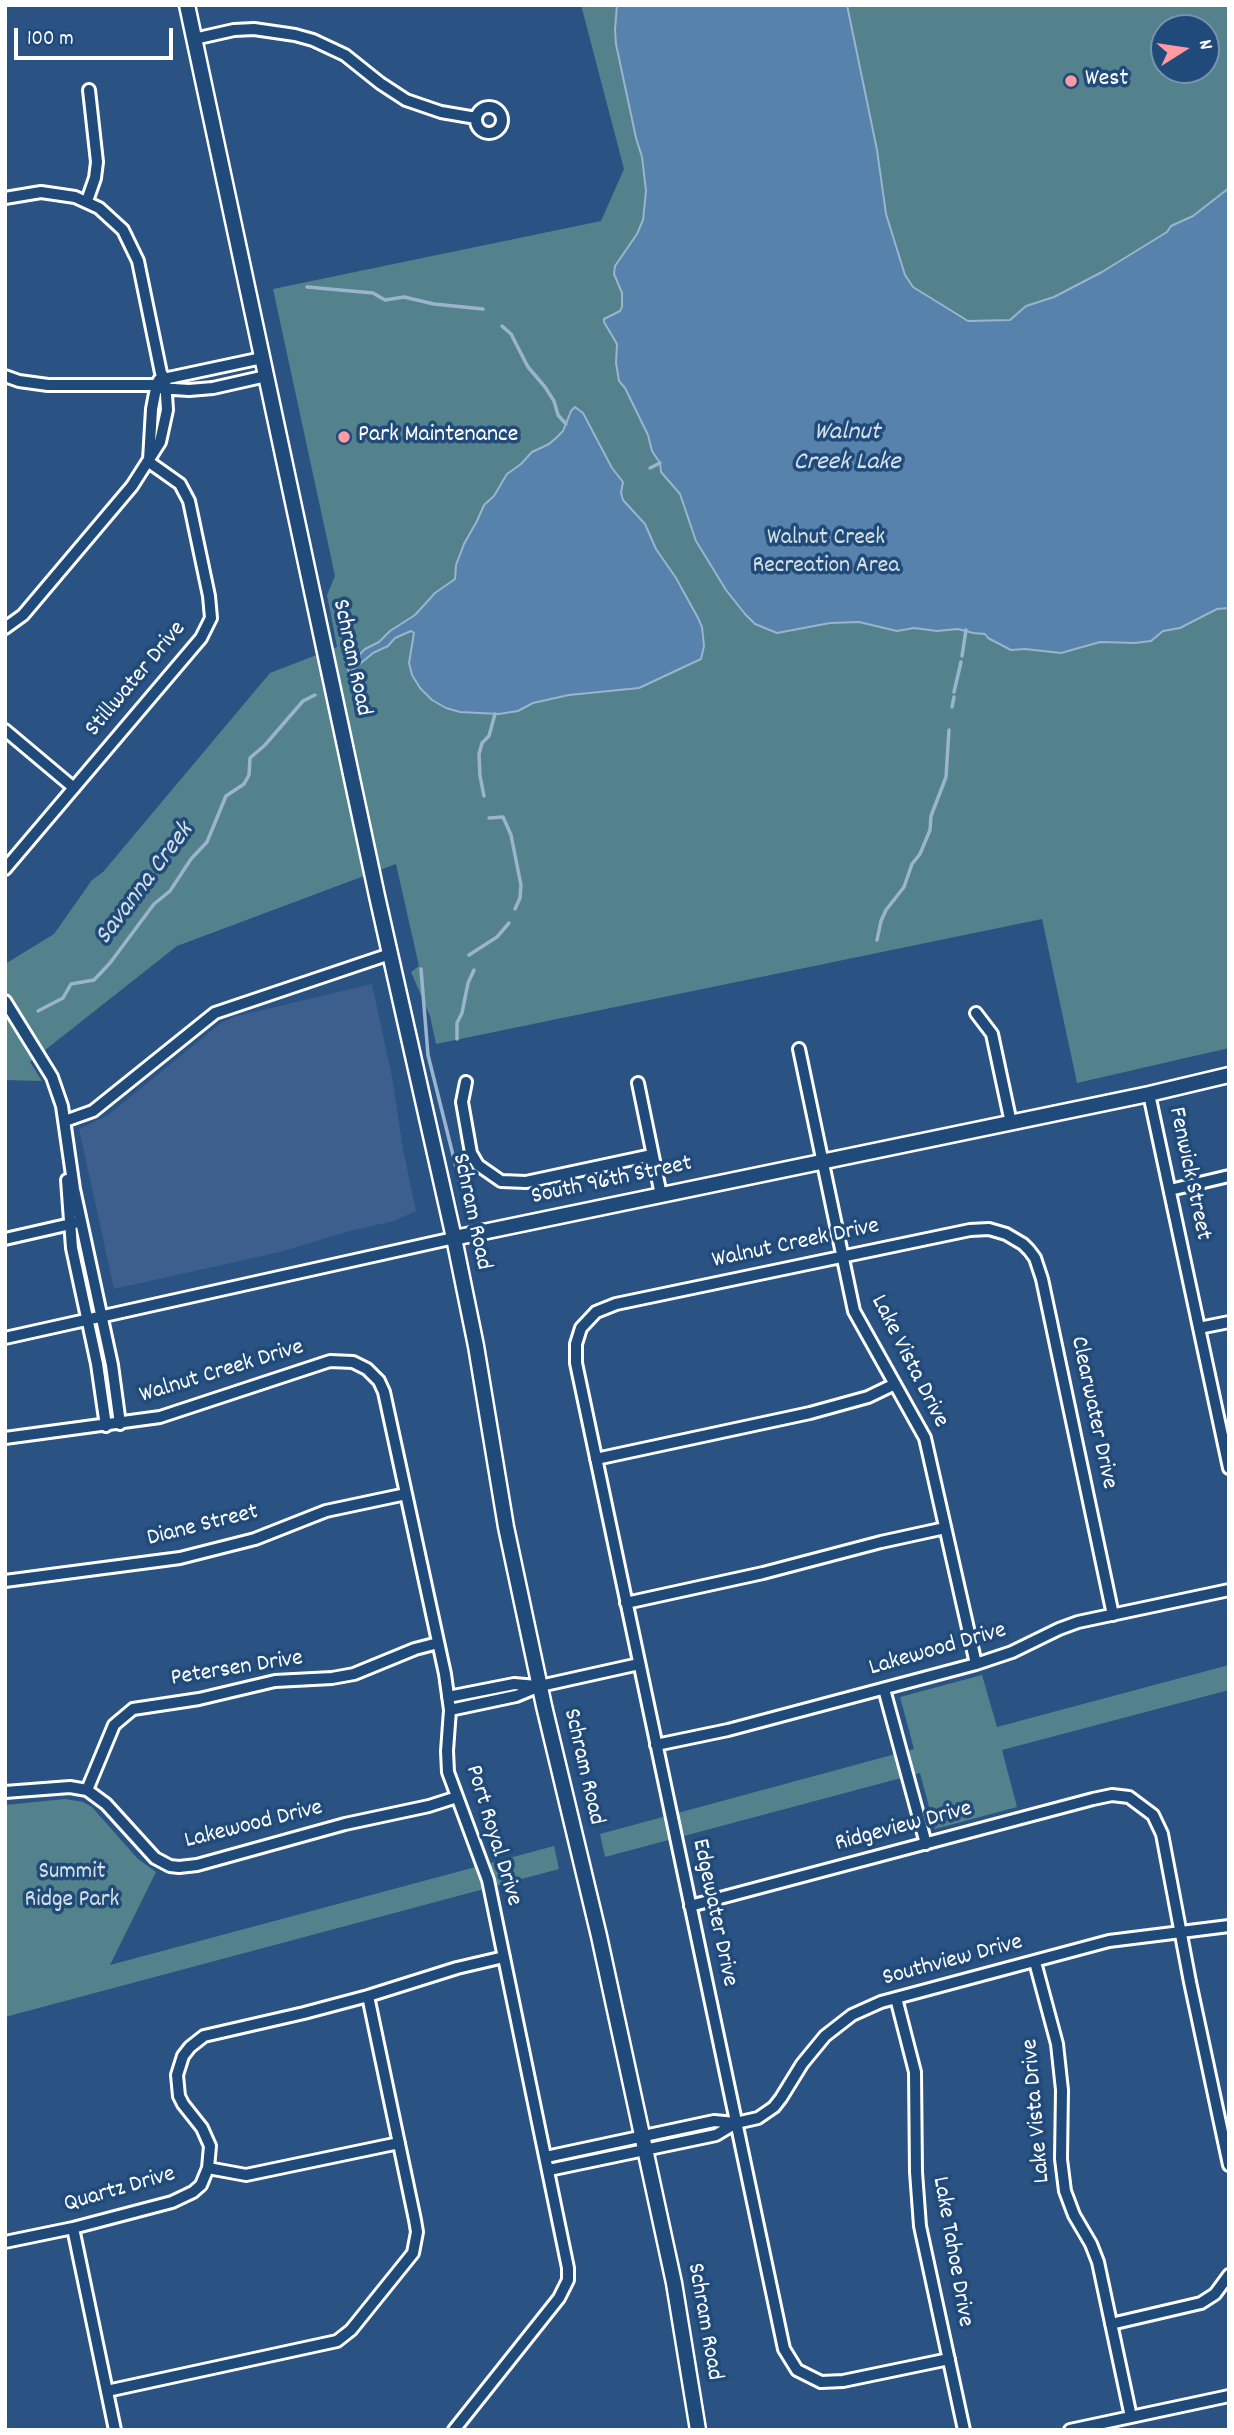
<!DOCTYPE html>
<style>
body{margin:0}
#map{position:relative;width:1234px;height:2435px;overflow:hidden;background:#2a5282;font-family:Dekko,sans-serif}
canvas{display:block}
.frame{position:absolute;inset:0;border:7px solid #fff;pointer-events:none}
.north{position:absolute;left:1150px;top:14px;width:70px;height:70px;box-sizing:border-box;background:#1f4a7a;border:2px solid #7992af;border-radius:50%;rotate:78deg;font-size:19px;font-weight:700;line-height:28px;text-align:center;color:#fff}
.north::after{content:'';display:block;margin:auto;width:24px;height:32px;background:#ff9aa2;clip-path:polygon(50% 0,100% 100%,50% 72%,0 100%)}
.scale{position:absolute;left:14px;top:28px;width:159px;height:32px;box-sizing:border-box;border:4px solid #fff;border-top:0;padding-left:9px;font-size:21px;line-height:24px;white-space:nowrap;color:#fff;-webkit-text-stroke:5px #1f4a7a;paint-order:stroke}
</style>
<div id="map">
<canvas width="1234" height="2435"></canvas>
<div class="frame"></div>
<div class="north">N</div>
<div class="scale">100 m</div>
</div>
<script>
const ctx = document.querySelector('canvas').getContext('2d');
ctx.lineJoin = 'round';
function fillPath(path, color) { ctx.fillStyle = color; ctx.fill(path, 'evenodd'); }
const poly = rows => new Path2D(rows.map(r => 'M' + r).join(''));
function trace(path, color, width, dash) { ctx.strokeStyle = color; ctx.lineWidth = width; ctx.lineCap = dash ? 'butt' : 'round'; ctx.setLineDash(dash || []); ctx.stroke(path); }
function drawText(font, color, halo, rows, align = 'center') {
  ctx.font = font + ' Dekko,sans-serif'; ctx.lineWidth = 7; ctx.setLineDash([]); ctx.textBaseline = 'middle'; ctx.strokeStyle = halo; ctx.fillStyle = color; for (const [text, x, y, turn = 0] of rows) {
    ctx.save(); ctx.translate(x, y); ctx.rotate((+turn || 0) * Math.PI / 180); ctx.textAlign = isNaN(turn) ? turn : align; if (halo) ctx.strokeText(text, 0, 0); ctx.fillText(text, 0, 0); ctx.restore();
  }
}
fillPath(poly([
 [372,984,392,1077,403,1149,416,1211,394,1221,350,1231,280,1252,114,1289,79,1129,108,1115,222,1022,237,1016]
]), '#3c5f8e');
fillPath(poly([
 [581,5,1229,5,1229,1048,1077,1083,1042,919,436,1044,430,1016,411,972,419,966,396,864,177,946,30,1062,42,1081,5,1080,5,964,54,934,92,880,103,872,270,673,337,647,327,595,335,576,273,289,601,221,624,169],
 [1164,28,1206,28,1206,70,1164,70],
 [1229,1665,1229,1690,1002,1750,1017,1807,935,1829,920,1773,605,1857,600,1834,914,1749,900,1697,982,1675,997,1727],
 [65,1799,83,1802,92,1807,137,1858,156,1872,110,1965,554,1846,559,1869,5,2017,5,1805]
]), '#53828c');
const water = poly([
 [617,5,847,5,877,150,886,214,905,275,913,287,968,321,1010,320,1026,306,1054,297,1102,272,1167,232,1171,226,1193,216,1229,188,1229,608,1217,609,1180,628,1163,631,1151,641,1135,643,1100,642,1061,653,1025,649,1011,650,988,638,985,634,973,633,958,629,937,631,914,628,897,631,859,622,830,623,777,633,755,624,745,614,726,590,696,541,680,494,661,472,660,463,652,451,648,435,625,388,619,381,616,363,617,344,604,322,604,319,620,311,622,307,622,293,614,274,615,266,637,234,643,220,646,191,642,157,636,138,616,44,615,30,617,5],
 [575,407,583,413,612,468,623,482,621,493,623,500,645,524,656,549,676,578,698,618,702,627,704,646,701,659,639,688,569,695,533,703,518,711,499,714,460,712,446,708,432,700,420,688,412,675,409,663,414,633,411,631,395,638,388,646,373,653,349,673,346,661,358,656,365,649,379,642,390,631,415,615,435,593,455,579,456,565,464,544,477,521,484,505,494,496,507,474,521,464,532,452,549,444,556,438,563,431,571,411,575,407]
]);
fillPath(water, '#5682ac');
trace(water, '#9ab4cd', 2);
trace(poly([
 [307,287,373,293,385,300,404,297,434,304,483,309],
 [502,326,511,334,528,367,545,387,554,401,558,415,566,424],
 [650,468,660,463],
 [962,656,966,630],
 [954,692,961,662],
 [952,707,954,697],
 [484,796,480,776,479,754,482,743,489,736,495,714],
 [489,818,503,817,511,835,521,885,520,898,515,909],
 [877,940,881,921,886,910,904,887,912,864,920,854,930,830,931,816,946,777,949,730],
 [469,955,497,937,509,923],
 [421,969,428,1055,461,1187],
 [38,1011,63,998,71,984,94,980,110,963,154,904,170,891,191,859,207,842,226,796,244,784,249,775,250,758,265,745,303,701,315,695],
 [457,1039,457,1023,462,1013,468,983,474,970]
]), '#9ab4cd', 3.5);
const minor = poly([
 [194,39,234,30,254,29,295,35,313,40,345,55,380,83,406,100,441,112,476,118],
 '476 120a13 13 0 1 1 26 0a13 13 0 1 1-26 0Z',
 [5,198,41,192,75,197,99,208,123,230,138,261,161,373,165,379,167,410,160,442,132,486,23,615,5,628],
 [87,201,95,178,97,162,89,90],
 [5,376,19,381,48,385,152,385,158,388,189,390,213,388,266,376],
 [159,380,262,358],
 [149,460,152,409,157,383],
 [5,730,74,788],
 [5,869,201,638,211,618,209,596,189,501,180,484,149,462],
 [5,1001,52,1077,62,1106,74,1189,112,1365,120,1424],
 [976,1013,992,1034,1011,1123],
 [799,1049,854,1311,925,1438,976,1664],
 [466,1082,462,1102,471,1153,478,1165,501,1181,526,1182,652,1155],
 [638,1083,661,1195],
 [1149,1094,1229,1468],
 [65,1121,93,1111,215,1013,390,954],
 [67,1180,72,1248,97,1364,106,1426],
 [1170,1190,1229,1176],
 [5,1239,75,1223],
 [1199,1328,1229,1322],
 [5,1338,454,1238],
 [5,1438,160,1417,330,1361,353,1362,367,1369,379,1381,384,1392,445,1674,450,1710,447,1751,448,1772,488,1880,568,2268,568,2280,559,2298,454,2430],
 [596,1459,810,1413,868,1397,895,1384],
 [5,1581,180,1558,255,1539,326,1511,406,1494],
 [626,1603,763,1573,881,1542,945,1528],
 [884,1689,926,1844],
 [448,1697,514,1684,537,1686],
 [450,1710,516,1696,540,1686,639,1664],
 [656,1745,728,1730,976,1664,1012,1652,1059,1629,1078,1622,1229,1590],
 [87,1790,114,1725,133,1709,199,1699,275,1681,332,1678,354,1674,415,1649,438,1643],
 [5,1792,70,1787,87,1790,106,1804,155,1858,170,1866,179,1867,197,1865,345,1824,429,1806,457,1797],
 [690,1906,1093,1799,1112,1795,1129,1797,1153,1815,1162,1834,1190,1982,1229,2165],
 [1035,1962,1057,2044,1062,2090,1061,2159,1065,2191,1074,2215,1091,2244,1098,2262,1131,2417],
 [896,1998,915,2072,916,2172,920,2226,964,2430],
 [546,2157,714,2121,736,2123],
 [208,2168,246,2175,399,2143],
 [549,2170,716,2135,736,2123,758,2118,774,2107,781,2098,802,2064,825,2036,852,2015,881,2002,1109,1941,1229,1926],
 [73,2228,115,2430],
 [5,2242,73,2228,172,2202,193,2192,201,2185,208,2168,210,2146,202,2128,183,2104,179,2096,177,2075,183,2056,190,2047,204,2036,304,2013,368,1996,457,1968,504,1957],
 [1111,2324,1201,2303,1215,2294,1229,2275],
 [949,2359,843,2381,821,2382,797,2370,784,2349,576,1363,576,1344,581,1328,596,1312,616,1304,970,1230,989,1229,1006,1234,1023,1244,1029,1250,1035,1258,1042,1279,1113,1615],
 [107,2391,337,2341,351,2330,413,2253,417,2232,415,2220,368,1996],
 [1070,2430,1229,2396]
]);
const major = poly([
 [187,5,377,896,454,1238,476,1346,506,1527,544,1706,599,1936,674,2283,698,2430],
 [454,1238,1149,1094,1229,1075]
]);
trace(minor, '#fff', 16);
trace(major, '#fff', 19);
trace(minor, '#1f4a7a', 10);
trace(major, '#1f4a7a', 14);
for (const [x, y, r, color] of [
 [1071,81,7,"#ff9aa2"],
 [344,437,7,"#ff9aa2"]
]) { const dot = new Path2D(); dot.arc(x, y, r, 0, 2 * Math.PI); ctx.fillStyle = color; ctx.fill(dot); trace(dot, '#1f4a7a', 2.5); }
drawText('24px', '#fff', '#1f4a7a', [
 ["West",1085,81],
 ["Park Maintenance",358,437]
], 'left');
drawText('24px', '#d4e0e2', '#1f4a7a', [
 ["Walnut Creek",826,540],
 ["Recreation Area",826,568],
 ["Summit",72,1874],
 ["Ridge Park",72,1902]
]);
drawText('24px', '#fff', '#1f4a7a', [
 ["Schram Road",350,658,78],
 ["Stillwater Drive",137,680,-50],
 ["Fenwick Street",1188,1174,78],
 ["South 96th Street",612,1182,-12],
 ["Schram Road",470,1212,78],
 ["Walnut Creek Drive",796,1245,-12],
 ["Lake Vista Drive",908,1362,63],
 ["Walnut Creek Drive",222,1373,-17],
 ["Clearwater Drive",1092,1413,78],
 ["Diane Street",203,1527,-14],
 ["Lakewood Drive",938,1651,-16],
 ["Petersen Drive",237,1670,-9],
 ["Schram Road",582,1767,77],
 ["Lakewood Drive",254,1826,-14],
 ["Ridgeview Drive",904,1828,-15],
 ["Port Royal Drive",492,1836,73],
 ["Edgewater Drive",713,1913,78],
 ["Southview Drive",953,1962,-15],
 ["Lake Vista Drive",1038,2111,-95],
 ["Quartz Drive",120,2191,-16],
 ["Lake Tahoe Drive",951,2252,80],
 ["Schram Road",703,2322,80]
]);
drawText('italic 26px', '#d5e0ea', '#1f4a7a', [
 ["Walnut",847,434],
 ["Creek Lake",847,464],
 ["Savanna Creek",146,885,-53]
]);
</script>
